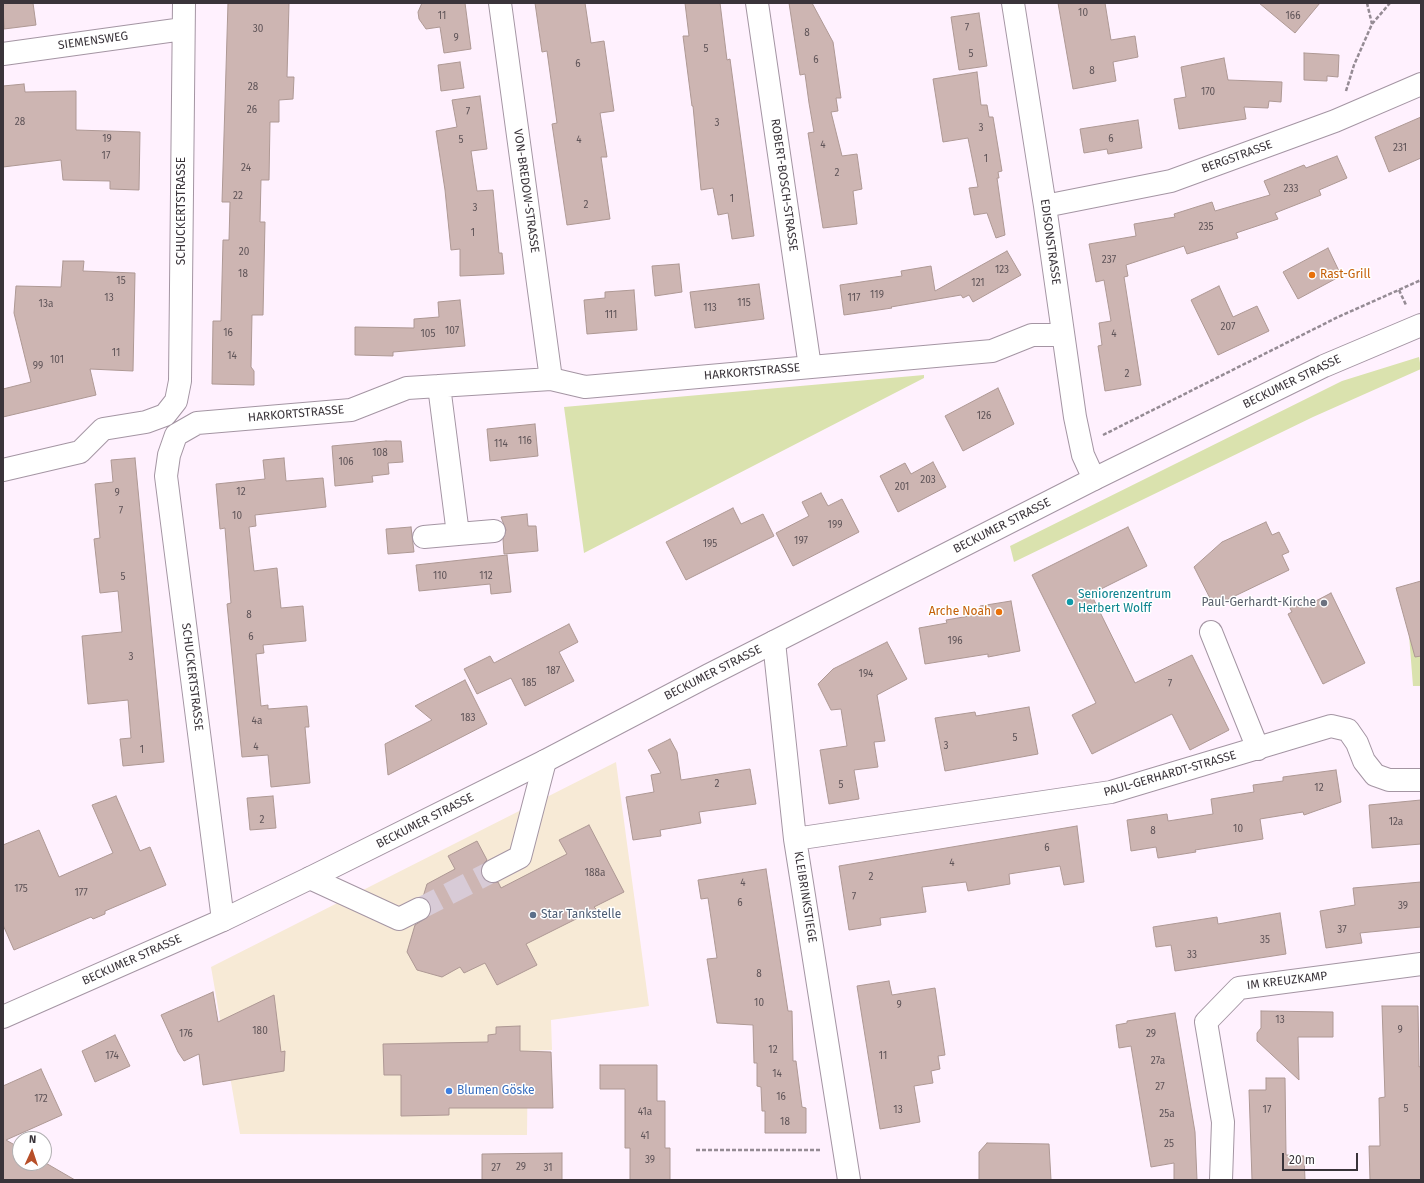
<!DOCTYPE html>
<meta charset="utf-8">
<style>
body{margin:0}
#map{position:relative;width:1424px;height:1183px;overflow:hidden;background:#fff1fe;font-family:"Fira Sans",sans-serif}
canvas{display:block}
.frame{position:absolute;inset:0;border:4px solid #3a343a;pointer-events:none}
.north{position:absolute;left:12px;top:1131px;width:40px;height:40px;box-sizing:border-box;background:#fff;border:1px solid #b0aeb0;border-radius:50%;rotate:3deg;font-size:11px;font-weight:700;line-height:16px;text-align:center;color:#3a343a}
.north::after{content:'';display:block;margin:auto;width:14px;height:18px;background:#b74f29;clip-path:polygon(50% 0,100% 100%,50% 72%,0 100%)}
.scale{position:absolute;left:1282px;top:1153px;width:76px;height:18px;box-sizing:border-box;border:2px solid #3a343a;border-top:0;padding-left:5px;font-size:12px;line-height:14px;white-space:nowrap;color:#3a343a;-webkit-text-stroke:3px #fff;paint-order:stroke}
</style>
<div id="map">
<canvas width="1424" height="1183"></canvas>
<div class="frame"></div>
<div class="north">N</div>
<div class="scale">20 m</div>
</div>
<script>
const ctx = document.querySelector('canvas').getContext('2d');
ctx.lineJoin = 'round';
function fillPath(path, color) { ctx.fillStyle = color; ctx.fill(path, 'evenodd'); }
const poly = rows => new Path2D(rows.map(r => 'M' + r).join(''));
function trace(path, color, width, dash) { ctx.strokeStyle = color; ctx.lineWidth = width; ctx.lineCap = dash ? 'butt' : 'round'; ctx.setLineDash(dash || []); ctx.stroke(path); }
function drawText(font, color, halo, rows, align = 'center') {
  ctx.font = font + ' "Fira Sans",sans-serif'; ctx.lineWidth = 3; ctx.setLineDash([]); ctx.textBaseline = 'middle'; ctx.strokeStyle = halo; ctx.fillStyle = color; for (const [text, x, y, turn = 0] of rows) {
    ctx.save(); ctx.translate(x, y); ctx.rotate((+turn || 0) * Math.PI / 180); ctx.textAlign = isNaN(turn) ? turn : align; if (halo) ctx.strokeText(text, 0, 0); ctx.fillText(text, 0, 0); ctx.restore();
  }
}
fillPath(poly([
 [616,762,649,1006,551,1020,552,1050,528,1051,527,1135,240,1134,211,967]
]), '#f7ead6');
fillPath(poly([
 [1419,357,1421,369,1313,417,1014,562,1010,546,1342,381],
 [924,375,924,378,584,553,564,407],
 [1421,632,1421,686,1413,686,1409,635]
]), '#dae2ae');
const building = poly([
 [3,3,33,3,36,25,4,29,3,3],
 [228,3,289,3,287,77,294,77,293,99,279,100,279,122,270,122,269,180,261,180,260,222,265,222,263,315,252,315,251,367,254,371,254,385,212,384,213,321,221,321,223,240,229,240,230,202,222,202,228,3],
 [422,3,465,3,471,49,444,53,440,27,426,29,419,19,418,12,422,3],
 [535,3,585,3,591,43,604,41,614,111,600,113,607,157,601,157,610,219,567,225,552,124,557,123,547,51,542,52,535,3],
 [685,3,720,3,727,60,730,59,754,236,732,239,728,213,718,215,713,188,701,190,693,106,692,106,683,36,689,36,685,3],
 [789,3,812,3,833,42,841,98,836,98,838,111,831,112,842,156,857,154,862,189,853,191,857,224,823,228,808,133,814,132,809,103,805,74,800,75,789,3],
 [1058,3,1105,3,1111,40,1135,36,1138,57,1113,62,1116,81,1073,89,1058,3],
 [1259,3,1320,3,1295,33,1259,3],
 [979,13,987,66,959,70,951,17,979,13],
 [1304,53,1339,55,1338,77,1327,76,1327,81,1304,80,1304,53],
 [1224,58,1228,80,1282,82,1281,102,1269,101,1268,108,1244,107,1246,119,1179,129,1174,99,1186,97,1181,67,1224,58],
 [460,62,464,88,441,91,438,65,460,62],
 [977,72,981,105,987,105,989,117,993,117,1002,171,998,172,999,178,997,178,1005,235,996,238,987,213,974,215,969,188,978,187,968,138,943,142,933,79,977,72],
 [24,84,25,92,76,91,76,130,140,132,139,190,110,189,110,181,63,180,61,160,3,167,3,86,24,84],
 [480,96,487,149,471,151,477,191,493,190,499,253,502,253,504,274,460,276,460,249,451,250,445,190,436,131,457,127,452,100,480,96],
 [1421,117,1421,158,1389,172,1375,137,1421,117],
 [1138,120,1142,148,1108,154,1107,149,1084,153,1080,129,1138,120],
 [1337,156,1347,178,1319,190,1321,195,1275,213,1278,219,1236,233,1238,238,1187,254,1184,246,1126,265,1128,276,1124,277,1141,385,1105,391,1098,346,1102,345,1099,323,1111,321,1104,280,1096,282,1089,244,1136,236,1134,224,1175,217,1174,214,1212,202,1215,211,1270,195,1264,181,1304,165,1306,168,1337,156],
 [1328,248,1339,271,1337,278,1298,299,1283,272,1328,248],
 [1007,251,1021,275,973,302,969,295,963,298,961,295,891,307,892,308,844,315,840,285,902,276,901,271,931,266,935,291,1007,251],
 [63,261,84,261,83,271,135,273,133,371,90,369,96,395,3,417,3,389,31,382,14,313,16,286,61,287,63,261],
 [679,264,682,292,655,296,652,266,679,264],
 [759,284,764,319,695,328,690,292,759,284],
 [1219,286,1233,317,1257,306,1269,331,1218,355,1191,300,1219,286],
 [634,290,637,330,587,334,584,300,605,298,605,292,634,290],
 [460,300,465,346,393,352,393,356,355,355,355,327,414,328,414,319,439,317,438,302,460,300],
 [998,388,1014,424,963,451,945,416,998,388],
 [535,424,538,456,490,461,487,429,535,424],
 [386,441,401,441,403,462,388,463,389,474,372,476,373,482,335,486,332,446,386,441],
 [135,458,164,762,123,766,120,739,131,738,128,700,88,704,82,636,122,632,118,591,100,593,94,539,100,538,95,484,113,482,111,460,135,458],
 [284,458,286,481,323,478,326,507,255,515,256,526,249,527,254,571,277,568,281,608,303,606,306,641,263,645,264,653,256,654,261,706,268,705,268,709,307,706,309,727,305,727,310,783,271,787,268,755,242,757,227,604,231,603,225,528,220,529,216,484,265,479,263,460,284,458],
 [933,462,946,487,898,512,880,476,905,463,911,474,933,462],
 [821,493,828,506,842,499,859,532,793,566,776,533,809,516,802,502,821,493],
 [733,508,741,524,763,514,774,536,686,580,666,542,733,508],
 [527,514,528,526,536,526,538,551,504,554,503,539,506,530,501,517,527,514],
 [1266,522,1272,535,1279,532,1289,552,1282,555,1289,570,1214,606,1194,567,1222,542,1266,522],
 [411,527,414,552,388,554,386,529,411,527],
 [1128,527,1147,566,1091,594,1135,683,1192,655,1229,730,1190,750,1172,714,1092,754,1072,715,1096,703,1032,575,1128,527],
 [507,555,511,592,491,594,490,584,419,591,416,565,507,555],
 [1421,581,1421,656,1415,657,1396,588,1421,581],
 [1331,593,1365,663,1323,684,1288,614,1292,612,1290,608,1308,600,1310,604,1331,593],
 [1011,601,1020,651,988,657,988,654,925,664,919,628,947,623,946,620,981,614,980,606,1011,601],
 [569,624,578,642,559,652,574,681,525,706,511,678,477,694,464,669,490,656,494,663,569,624],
 [887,642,907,679,877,695,885,741,874,742,878,767,854,770,859,799,829,804,820,750,847,746,841,709,831,710,818,684,833,669,887,642],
 [465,680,487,724,388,775,385,744,432,720,415,706,465,680],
 [1029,707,1038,754,945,771,935,718,975,712,976,716,1029,707],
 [670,739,677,752,681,780,750,769,756,804,699,812,701,823,660,830,661,836,633,840,626,797,654,792,651,775,661,773,648,750,670,739],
 [1336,770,1341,802,1304,815,1303,812,1260,819,1263,839,1195,850,1196,852,1158,858,1156,847,1131,851,1127,820,1167,814,1168,821,1213,814,1211,799,1254,792,1253,785,1283,781,1283,777,1336,770],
 [116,796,140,851,150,847,166,885,105,911,105,914,93,919,91,917,14,950,3,925,3,845,39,830,59,877,113,853,92,805,116,796],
 [273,796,276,828,250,830,247,798,273,796],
 [1421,800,1421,844,1372,848,1369,805,1421,800],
 [589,825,624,892,594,907,596,909,526,944,537,965,497,985,485,963,464,973,460,967,442,977,417,970,407,952,415,925,429,916,431,910,430,903,423,897,427,884,455,869,448,856,477,841,487,860,482,865,481,870,482,876,487,882,492,883,498,882,501,888,567,854,559,840,589,825],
 [1077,826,1084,882,1064,885,1060,866,1009,874,1010,884,968,891,966,882,922,887,926,912,880,918,881,925,849,930,839,866,1077,826],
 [766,869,788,1011,792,1011,793,1061,796,1061,802,1107,806,1108,806,1133,765,1133,765,1111,762,1111,761,1087,757,1086,757,1063,754,1063,753,1025,717,1023,707,959,717,958,708,898,701,899,698,880,766,869],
 [1421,882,1421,927,1360,933,1362,943,1326,948,1320,911,1355,905,1353,888,1421,882],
 [1280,913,1286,954,1175,971,1171,945,1156,947,1153,927,1217,917,1218,924,1280,913],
 [889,981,892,995,935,988,945,1055,938,1056,940,1069,931,1071,933,1083,914,1086,920,1122,880,1129,857,986,889,981],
 [213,992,218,1022,274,995,281,1052,285,1051,284,1071,203,1085,199,1054,184,1061,178,1052,161,1015,213,992],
 [1382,1006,1418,1006,1419,1067,1421,1066,1421,1180,1370,1180,1369,1146,1380,1146,1379,1098,1385,1097,1382,1006],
 [1261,1011,1333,1012,1333,1037,1298,1037,1299,1080,1257,1041,1257,1033,1261,1028,1261,1011],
 [1175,1013,1195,1132,1197,1180,1174,1180,1174,1163,1151,1167,1131,1046,1119,1048,1116,1025,1127,1023,1127,1021,1175,1013],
 [520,1026,520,1051,551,1052,553,1108,449,1108,449,1115,401,1116,401,1075,384,1075,383,1044,488,1042,488,1035,496,1034,496,1027,520,1026],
 [115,1035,130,1066,95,1082,82,1051,115,1035],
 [600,1065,657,1065,657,1101,665,1101,665,1148,670,1148,670,1180,630,1180,630,1148,625,1148,625,1089,600,1089,600,1065],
 [41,1069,62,1115,6,1140,20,1148,20,1163,44,1162,75,1180,3,1180,3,1086,41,1069],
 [1266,1078,1285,1078,1286,1155,1304,1156,1305,1180,1252,1180,1249,1090,1266,1090,1266,1078],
 [987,1143,1049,1144,1051,1180,979,1180,979,1152,987,1143],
 [562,1153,562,1180,482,1180,482,1154,562,1153]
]);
fillPath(building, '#cdb5b2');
trace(building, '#ae9894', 1);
trace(poly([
 [419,909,493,871]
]), '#d8cbd7', 22, [22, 11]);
const minor = poly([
 [500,3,551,379],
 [757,3,810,367],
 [1013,3,1045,206,1075,417,1083,455,1094,479],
 [3,54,183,29],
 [1045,206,1171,181,1335,121,1421,84],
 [439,386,458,534,494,531],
 [3,470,80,452,103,429,146,422,165,415,176,401,180,381,184,3],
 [424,537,458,534],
 [1211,632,1258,749],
 [774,642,795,839,849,1180],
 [795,839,1111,792,1331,726,1348,730,1357,743,1364,761,1375,775,1389,780,1421,780],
 [493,871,520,857,545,761],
 [310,878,399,919,419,909],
 [223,920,166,476,169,455,176,435,197,423,351,410,407,388,551,379,585,387,992,351,1032,335,1063,335],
 [1221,1180,1223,1122,1206,1022,1239,988,1421,964]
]);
const major = poly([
 [3,1017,223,920,310,878,545,761,709,675,1094,479,1324,366,1421,325]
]);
trace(minor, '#a495a3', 24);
trace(major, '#a495a3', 24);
trace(poly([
 [1367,3,1372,24],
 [1346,91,1354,65,1372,24,1390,3],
 [1399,290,1406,305],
 [1103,435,1338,317,1421,280],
 [696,1150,821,1150]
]), '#958b94', 2.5, [4, 2]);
trace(minor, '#fff', 22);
trace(major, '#fff', 22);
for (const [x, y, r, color] of [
 [1312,275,4,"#e8710a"],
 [1070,602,4,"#0f9aa8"],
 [1324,603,4,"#6b7280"],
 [999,612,4,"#e8710a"],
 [533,915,4,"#5c6f8a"],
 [449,1091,4,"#3f7fe0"]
]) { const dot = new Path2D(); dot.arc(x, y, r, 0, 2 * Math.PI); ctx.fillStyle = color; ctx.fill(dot); trace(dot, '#fff', 1.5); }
drawText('10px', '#5f5458', null, [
 ["10",1083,13],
 ["11",442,16],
 ["166",1293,16],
 ["7",967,28],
 ["30",258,29],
 ["8",807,33],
 ["9",456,38],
 ["5",706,49],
 ["5",971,54],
 ["6",816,60],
 ["6",578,64],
 ["8",1092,71],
 ["28",253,87],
 ["170",1208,92],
 ["26",252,110],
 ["7",468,112],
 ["28",20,122],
 ["3",717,123],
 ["3",981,128],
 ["19",107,139],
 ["6",1111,139],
 ["5",461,140],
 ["4",579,140],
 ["4",823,145],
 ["231",1400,148],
 ["17",106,156],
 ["1",986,159],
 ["24",246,168],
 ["2",837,173],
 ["233",1291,189],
 ["22",238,196],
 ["1",732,199],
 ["2",586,205],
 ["3",475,208],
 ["235",1206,227],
 ["1",473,233],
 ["20",244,252],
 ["237",1109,260],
 ["123",1002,270],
 ["18",243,274],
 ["15",121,281],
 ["121",978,283],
 ["119",877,295],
 ["13",109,298],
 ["117",854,298],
 ["115",744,303],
 ["13a",46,304],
 ["113",710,308],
 ["111",611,315],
 ["207",1228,327],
 ["107",452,331],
 ["16",228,333],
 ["105",428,334],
 ["4",1114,334],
 ["11",116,353],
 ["14",232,356],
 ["101",57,360],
 ["99",38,366],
 ["2",1127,374],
 ["126",984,416],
 ["116",525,441],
 ["114",501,444],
 ["108",380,453],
 ["106",346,462],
 ["203",928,480],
 ["201",902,487],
 ["12",241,492],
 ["9",117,493],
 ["7",121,511],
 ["10",237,516],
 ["199",835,525],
 ["197",801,541],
 ["195",710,544],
 ["110",440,576],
 ["112",486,576],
 ["5",123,577],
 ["8",249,615],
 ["6",251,637],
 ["196",955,641],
 ["3",131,657],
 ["187",553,671],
 ["194",866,674],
 ["185",529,683],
 ["7",1170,684],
 ["183",468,718],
 ["4a",257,721],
 ["5",1015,738],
 ["3",946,746],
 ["4",256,747],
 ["1",142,750],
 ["2",717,784],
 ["5",841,785],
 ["12",1319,788],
 ["2",262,820],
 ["12a",1396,822],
 ["10",1238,829],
 ["8",1153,831],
 ["6",1047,848],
 ["4",952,863],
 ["188a",595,873],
 ["2",871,877],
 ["4",743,883],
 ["175",21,889],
 ["177",81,893],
 ["7",854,897],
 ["6",740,903],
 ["39",1403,906],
 ["37",1342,930],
 ["35",1265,940],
 ["33",1192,955],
 ["8",759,974],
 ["10",759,1003],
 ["9",899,1005],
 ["13",1280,1020],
 ["9",1400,1030],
 ["180",260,1031],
 ["176",186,1034],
 ["29",1151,1034],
 ["12",773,1050],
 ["174",112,1056],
 ["11",883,1056],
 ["27a",1158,1061],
 ["14",777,1074],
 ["27",1160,1087],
 ["16",781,1097],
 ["172",41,1099],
 ["5",1406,1109],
 ["13",898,1110],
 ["17",1267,1110],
 ["41a",645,1112],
 ["25a",1167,1114],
 ["18",785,1122],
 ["41",645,1136],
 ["25",1169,1144],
 ["39",650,1160],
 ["29",521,1167],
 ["27",496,1168],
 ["31",548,1168]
]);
drawText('12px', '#3a343a', '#fff', [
 ["SIEMENSWEG",93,41,-8],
 ["BERGSTRASSE",1237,157,-20],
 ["ROBERT-BOSCH-STRASSE",784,185,82],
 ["VON-BREDOW-STRASSE",526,191,82],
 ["SCHUCKERTSTRASSE",182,211,-90],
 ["EDISONSTRASSE",1050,242,82],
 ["HARKORTSTRASSE",752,372,-5],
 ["BECKUMER STRASSE",1292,382,-26],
 ["HARKORTSTRASSE",296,414,-5],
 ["BECKUMER STRASSE",1002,526,-27],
 ["BECKUMER STRASSE",713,673,-27],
 ["SCHUCKERTSTRASSE",192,677,83],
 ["PAUL-GERHARDT-STRASSE",1170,774,-16],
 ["BECKUMER STRASSE",425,821,-27],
 ["KLEIBRINKSTIEGE",805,897,81],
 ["BECKUMER STRASSE",132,960,-24],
 ["IM KREUZKAMP",1287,981,-7]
]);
drawText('12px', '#c56008', '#fff', [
 ["Rast-Grill",1320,275],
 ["Arche Noah",991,612,"right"]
], 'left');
drawText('12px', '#0d838f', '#fff', [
 ["Seniorenzentrum",1078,595],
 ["Herbert Wolff",1078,609]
], 'left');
drawText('12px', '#5b616d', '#fff', [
 ["Paul-Gerhardt-Kirche",1316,603]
], 'right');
drawText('12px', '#4e5e75', '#fff', [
 ["Star Tankstelle",541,915]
], 'left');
drawText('12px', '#366cbe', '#fff', [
 ["Blumen Göske",457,1091]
], 'left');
</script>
